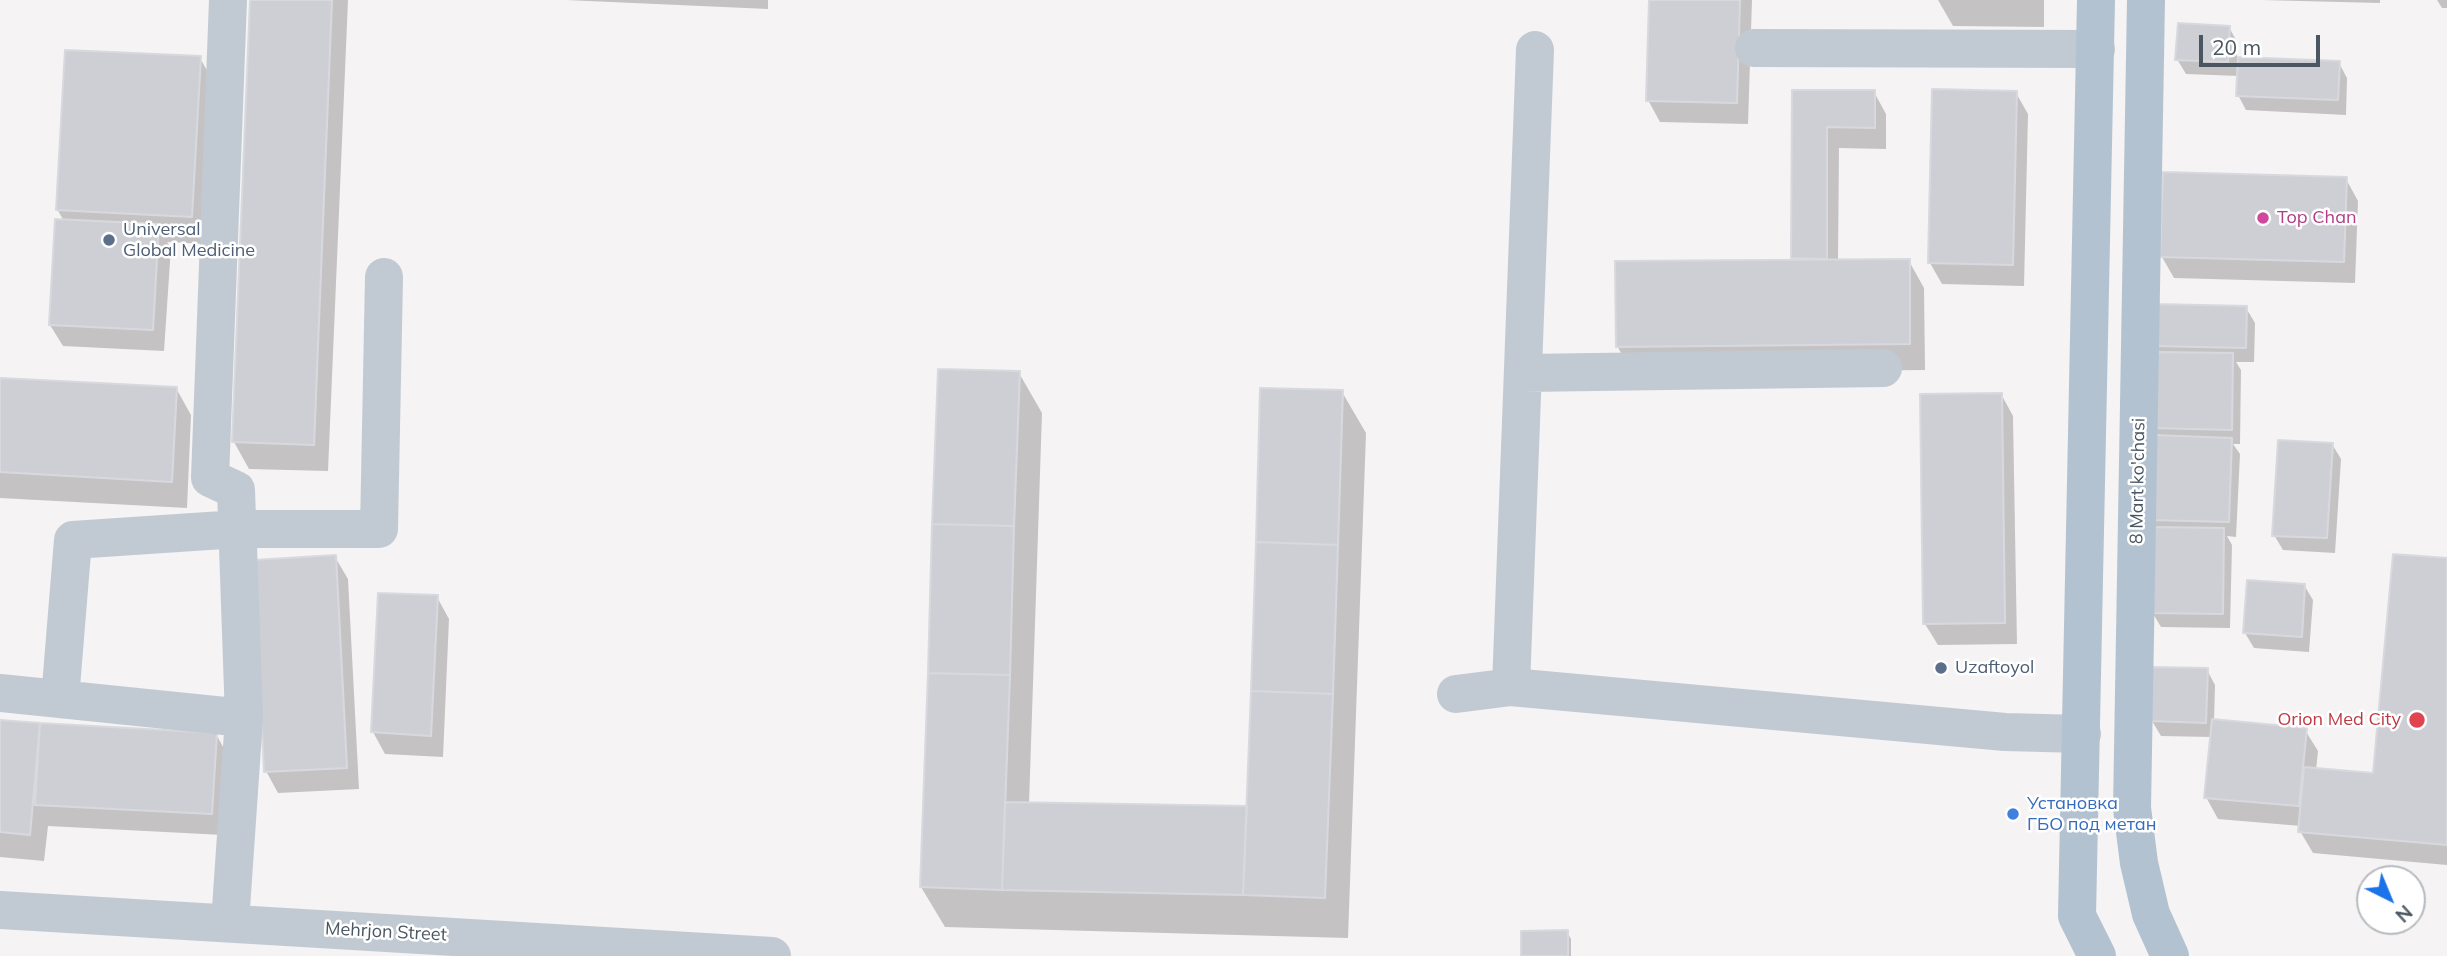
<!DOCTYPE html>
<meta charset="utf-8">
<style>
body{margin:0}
#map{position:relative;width:2447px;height:956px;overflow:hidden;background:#f5f3f3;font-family:Mulish,sans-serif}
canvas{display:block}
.north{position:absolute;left:2356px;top:865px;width:70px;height:70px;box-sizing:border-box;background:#fff;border:2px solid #b7bbc0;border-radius:50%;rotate:137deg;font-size:19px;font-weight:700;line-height:28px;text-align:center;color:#4a5661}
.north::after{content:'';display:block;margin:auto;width:24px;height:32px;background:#1a73e8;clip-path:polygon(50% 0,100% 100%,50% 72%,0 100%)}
.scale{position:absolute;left:2199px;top:35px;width:121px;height:32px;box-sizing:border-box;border:4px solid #4a5661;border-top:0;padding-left:9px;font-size:21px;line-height:24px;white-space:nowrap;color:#4a5661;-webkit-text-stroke:5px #fff;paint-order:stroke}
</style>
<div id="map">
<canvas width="2447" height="956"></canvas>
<div class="north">N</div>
<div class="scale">20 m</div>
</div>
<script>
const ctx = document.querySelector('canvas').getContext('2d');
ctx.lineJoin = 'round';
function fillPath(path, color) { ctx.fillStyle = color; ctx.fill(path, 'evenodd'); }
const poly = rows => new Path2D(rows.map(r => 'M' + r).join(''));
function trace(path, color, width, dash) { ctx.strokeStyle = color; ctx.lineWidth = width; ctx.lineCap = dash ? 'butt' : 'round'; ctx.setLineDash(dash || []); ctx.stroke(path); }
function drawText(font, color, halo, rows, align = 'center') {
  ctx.font = font + ' Mulish,sans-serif'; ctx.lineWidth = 5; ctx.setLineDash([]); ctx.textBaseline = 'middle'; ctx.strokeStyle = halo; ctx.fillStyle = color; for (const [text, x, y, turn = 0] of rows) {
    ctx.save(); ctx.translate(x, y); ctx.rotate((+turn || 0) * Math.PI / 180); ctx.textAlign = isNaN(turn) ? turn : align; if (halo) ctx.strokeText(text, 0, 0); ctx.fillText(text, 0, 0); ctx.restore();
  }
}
fillPath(poly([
 [252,0,348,0,328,471,249,469,234,442],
 [566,0,768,0,768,9],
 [1650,0,1752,0,1748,124,1660,122,1648,100],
 [1938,0,2044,0,2044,27,1953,26],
 [2261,0,2380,0,2380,3],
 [2437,0,2447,0,2447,8,2442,8],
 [2229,27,2237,42,2237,59,2339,63,2347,78,2346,115,2246,110,2238,95,2239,76,2186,74,2177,59],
 [200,58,215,85,206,244,167,242,171,247,164,351,63,346,50,325,64,221,57,209],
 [1794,92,1874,92,1886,114,1886,149,1839,148,1838,261,1909,261,1924,288,1925,370,1633,373,1617,346,1795,262,1793,258],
 [2016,93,2028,114,2024,286,1942,284,1930,263],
 [2346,179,2358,201,2355,283,2174,278,2162,257],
 [2246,308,2255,323,2254,362,2236,362,2241,370,2240,444,2233,444,2240,454,2236,537,2227,536,2232,545,2230,628,2161,627,2152,612,2152,520,2159,437,2153,427,2161,354,2156,346],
 [1019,373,1042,413,1029,804,1248,808,1342,392,1366,433,1348,938,945,927,921,887],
 [0,380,176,388,191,415,187,508,0,498],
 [2001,394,2013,416,2017,644,1938,645,1925,624],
 [2332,444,2341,459,2335,553,2283,550,2274,535],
 [335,557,348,579,359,789,278,793,266,771],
 [2447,560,2447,865,2313,853,2300,831,2301,826,2218,819,2206,797,2212,737,2161,736,2152,721,2207,670,2215,685,2214,721,2305,730,2318,751,2316,770,2374,775],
 [2304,585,2313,600,2309,652,2254,648,2245,633],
 [437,597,449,619,443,757,385,754,373,732],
 [0,722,216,734,228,756,223,835,48,826,44,861,0,857],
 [1567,932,1571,939,1571,956,1523,956]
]), '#0003');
const building = poly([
 [250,0,332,0,314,445,232,442,250,0],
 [1649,0,1740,0,1737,103,1646,101,1649,0],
 [2178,23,2230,26,2228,62,2175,60,2178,23],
 [65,50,201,56,192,217,56,210,65,50],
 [2238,57,2340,61,2338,100,2236,96,2238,57],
 [1932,89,2017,91,2013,265,1928,263,1932,89],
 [1792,90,1875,90,1875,128,1827,127,1827,259,1791,258,1792,90],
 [2163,172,2347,177,2344,262,2160,257,2163,172],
 [55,219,159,224,153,330,49,325,55,219],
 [1910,259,1910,344,1616,347,1615,261,1910,259],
 [2155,304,2247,306,2246,348,2154,346,2155,304],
 [2153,352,2233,353,2232,430,2152,428,2153,352],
 [938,369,1020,371,1014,526,932,524,938,369],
 [0,378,177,387,172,482,0,472,0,378],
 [1260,388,1343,390,1338,545,1256,542,1260,388],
 [2002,393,2005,623,1923,624,1920,394,2002,393],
 [2153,435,2232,438,2229,522,2150,520,2153,435],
 [2278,440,2333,443,2327,538,2272,536,2278,440],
 [932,524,1014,526,1010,675,928,673,932,524],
 [2152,527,2224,528,2223,614,2150,613,2152,527],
 [1256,542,1338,545,1333,694,1251,691,1256,542],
 [2393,554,2447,558,2447,845,2298,832,2304,767,2373,773,2393,554],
 [336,555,347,768,264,772,254,560,336,555],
 [2247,580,2305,584,2302,637,2243,633,2247,580],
 [378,593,438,595,431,736,371,732,378,593],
 [2152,667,2208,668,2206,723,2151,721,2152,667],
 [928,673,1010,675,1002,890,920,887,928,673],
 [1251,691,1333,694,1325,898,1243,895,1251,691],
 [2212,719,2307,728,2299,806,2204,798,2212,719],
 [0,720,40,723,30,835,0,832,0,720],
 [40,723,217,733,212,814,35,805,40,723],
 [1005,802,1247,806,1243,895,1002,890,1005,802],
 [1568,930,1568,956,1521,956,1521,931,1568,930]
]);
fillPath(building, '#cdcfd5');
trace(building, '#d7d9de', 2);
trace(poly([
 [228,0,210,478,236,490,244,718],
 [1754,48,2096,49],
 [1535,50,1511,687,2005,732,2082,734],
 [1523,373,1883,368],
 [0,693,244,718,230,923],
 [1456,694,1511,687],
 [60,699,73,540,238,529,379,529,384,277],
 [0,910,772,956]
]), '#c1cad2', 38);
trace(poly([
 [2096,0,2077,916,2097,956],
 [2146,0,2132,808,2139,863,2151,914,2170,956]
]), '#b3c2d1', 38);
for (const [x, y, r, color] of [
 [2263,218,7,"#d1479c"],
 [109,240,7,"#5c6f8a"],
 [1941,668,7,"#5c6f8a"],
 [2417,720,9,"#e0444e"],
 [2013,814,7,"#3f7fe0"]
]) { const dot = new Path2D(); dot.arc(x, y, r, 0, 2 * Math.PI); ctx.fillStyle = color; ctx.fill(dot); trace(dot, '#fff', 2.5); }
drawText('18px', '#b23c85', '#fff', [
 ["Top Chan",2277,218]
], 'left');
drawText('18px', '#4e5e75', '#fff', [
 ["Universal",123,230],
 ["Global Medicine",123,251],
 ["Uzaftoyol",1955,668]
], 'left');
drawText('18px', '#4a5661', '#fff', [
 ["8 Mart ko'chasi",2138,481,-89],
 ["Mehrjon Street",386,932,3]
]);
drawText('18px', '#be3a42', '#fff', [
 ["Orion Med City",2401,720]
], 'right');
drawText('18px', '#366cbe', '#fff', [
 ["Установка",2027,804],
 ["ГБО под метан",2027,825]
], 'left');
</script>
